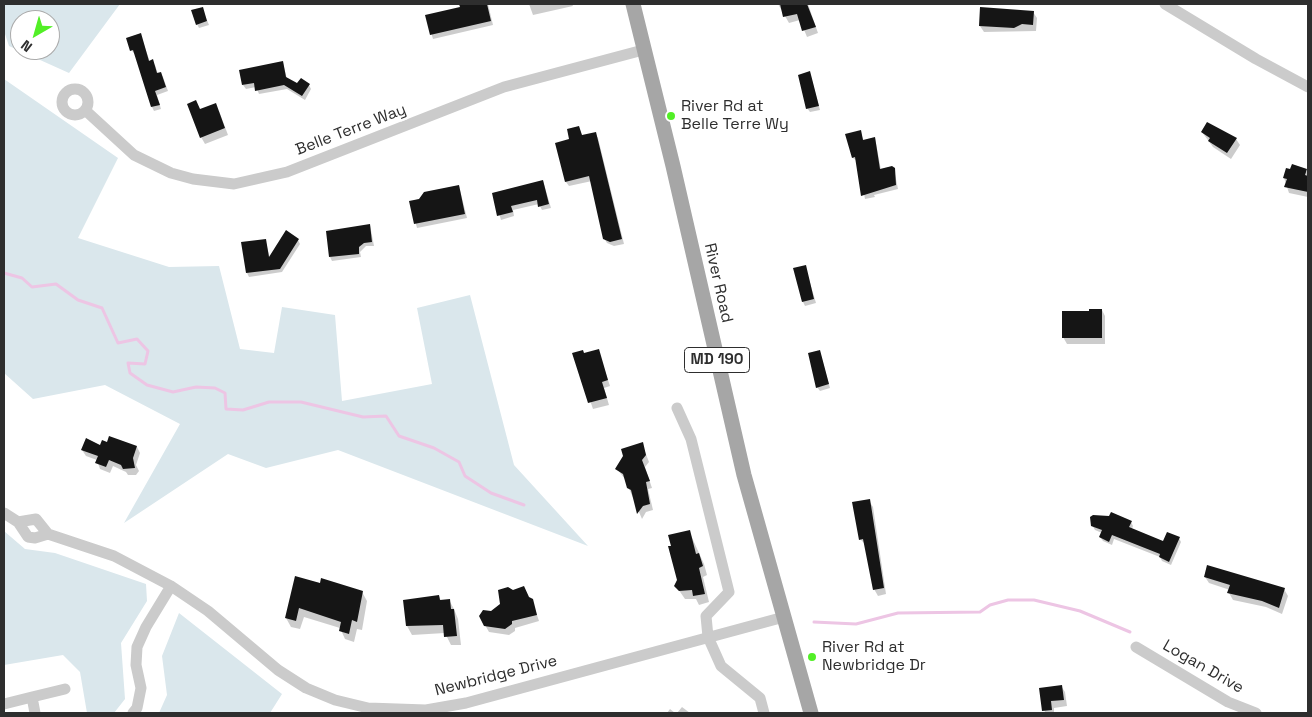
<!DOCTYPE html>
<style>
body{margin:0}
#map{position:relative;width:1312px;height:717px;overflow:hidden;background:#fff;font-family:"Space Grotesk",sans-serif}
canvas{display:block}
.frame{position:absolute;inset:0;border:5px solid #2e2e2e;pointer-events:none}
.north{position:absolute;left:10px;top:10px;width:50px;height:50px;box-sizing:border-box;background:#fff;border:1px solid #ababab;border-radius:50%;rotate:218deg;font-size:14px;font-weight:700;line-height:20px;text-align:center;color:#2e2e2e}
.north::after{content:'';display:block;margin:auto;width:18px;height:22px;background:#52ef26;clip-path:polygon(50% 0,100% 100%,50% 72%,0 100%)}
</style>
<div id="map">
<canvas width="1312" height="717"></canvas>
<div class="frame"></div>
<div class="north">N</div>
</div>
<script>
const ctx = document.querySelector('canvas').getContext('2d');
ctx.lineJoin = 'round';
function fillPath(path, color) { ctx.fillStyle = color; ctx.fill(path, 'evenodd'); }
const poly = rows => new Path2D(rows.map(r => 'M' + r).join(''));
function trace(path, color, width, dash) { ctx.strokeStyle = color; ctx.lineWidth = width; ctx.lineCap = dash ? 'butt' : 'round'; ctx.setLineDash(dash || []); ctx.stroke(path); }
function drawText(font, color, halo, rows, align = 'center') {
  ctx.font = font + ' "Space Grotesk",sans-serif'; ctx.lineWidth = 5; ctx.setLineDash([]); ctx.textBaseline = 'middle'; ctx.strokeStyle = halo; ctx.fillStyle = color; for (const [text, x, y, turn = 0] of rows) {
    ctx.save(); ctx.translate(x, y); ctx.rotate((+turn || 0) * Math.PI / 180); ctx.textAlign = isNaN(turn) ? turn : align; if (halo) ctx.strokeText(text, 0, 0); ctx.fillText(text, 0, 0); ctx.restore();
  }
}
fillPath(poly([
 [4,4,120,4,69,73,9,46,4,31],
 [20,20,50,20,50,50,20,50],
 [4,79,118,158,78,238,169,267,219,266,240,349,274,353,282,307,335,315,342,401,432,384,417,308,470,295,514,465,588,546,338,450,266,468,228,454,124,523,180,424,105,385,33,399,4,373],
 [4,531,25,549,55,553,146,584,147,601,121,643,125,699,114,713,87,713,80,672,63,655,4,665],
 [179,613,282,694,270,713,159,713,167,695,162,656]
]), '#dae7ec');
fillPath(poly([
 [460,4,488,4,493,25,433,39,426,16,461,8],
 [529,4,572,4,573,6,533,15],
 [778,4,808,4,818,33,807,37,800,20,789,23],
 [202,8,209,25,199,28,197,24],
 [1033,12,1037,18,1036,31,984,32,980,26],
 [128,39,142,39,150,62,155,65,158,74,161,73,163,77,168,91,157,95,161,109,154,111,152,107,135,54,132,51],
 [283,63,287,79,298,85,309,85,311,89,305,100,287,89,259,94,256,87,246,89,243,85],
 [810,73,820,110,810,112,807,108],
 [200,110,219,111,228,135,205,144,201,137],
 [579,128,582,137,595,133,598,138,624,244,614,246,607,243,604,238,592,181,569,186,566,182,557,144,571,140],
 [860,132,864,141,875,138,881,170,894,169,898,189,874,195,875,197,865,199,857,161,853,158,847,134],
 [1202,132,1236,139,1240,145,1231,159,1213,147],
 [1306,170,1308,174,1308,197,1289,193,1284,178],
 [543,181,551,208,542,210,539,204,513,210,514,216,501,220,493,193],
 [459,186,467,218,417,228,410,202],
 [370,225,374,246,366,246,360,252,361,257,332,261,330,257],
 [265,240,270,258,298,240,300,244,282,272,249,277,247,273],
 [805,266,816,303,805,306,803,302],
 [1102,310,1105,316,1105,344,1067,344,1063,337,1089,312],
 [598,350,610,386,604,388,609,405,593,409,574,354,584,354],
 [820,352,830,388,820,391,817,387],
 [642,444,649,462,645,467,652,488,648,489,653,510,646,512,642,519,625,479,617,469],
 [101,447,137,447,140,453,136,465,139,471,136,475,128,475,126,472,113,466,110,473,100,469,97,460,86,456,82,450],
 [869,501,873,507,886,594,878,596,874,589,866,545,860,539],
 [1131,522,1133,526,1132,529,1164,543,1179,538,1181,542,1171,565,1162,561,1160,557,1114,539,1112,545,1103,541,1100,537,1102,533,1095,530,1092,525],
 [689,531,704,564,707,575,703,577,709,602,699,605,696,599,685,599,676,586,679,580,672,546],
 [1205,577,1284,589,1288,596,1282,614,1266,607,1233,600,1229,593,1230,590,1209,583],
 [296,578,362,592,367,601,362,630,357,629,354,642,345,639,340,628,304,617,300,629,291,627,286,618],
 [513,591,532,600,539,621,515,628,515,631,509,635,489,632,485,625,491,612,501,605],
 [439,596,441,601,449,600,454,609,458,619,461,645,451,645,445,633,412,635,407,626,405,601],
 [1061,686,1065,692,1067,706,1054,708,1054,713,1045,713,1041,689],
 [682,707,690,713,677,713],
 [670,709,675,713,667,713]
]), '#0003');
trace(poly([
 [4,273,22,278,32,287,56,284,78,300,102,308,118,343,137,339,148,351,145,364,128,363,130,373,147,385,173,392,196,387,215,388,225,393,226,409,243,410,269,402,301,402,363,417,386,416,399,436,434,448,459,462,465,476,491,493,524,505],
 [814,622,856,624,898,613,980,612,990,605,1008,600,1034,600,1080,611,1130,632]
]), '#edc5e4', 3);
fillPath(poly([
 [459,4,487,4,491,21,430,35,425,15,460,7],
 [780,4,807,4,816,27,802,31,797,14,783,17],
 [203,7,207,21,196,25,191,10],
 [980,7,1034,11,1033,25,1022,24,1014,28,979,26],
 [141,33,149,61,153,59,157,73,161,72,166,87,155,91,160,105,151,107,133,50,130,51,126,38],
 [283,61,286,77,297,83,301,78,310,84,302,96,284,85,255,91,254,83,242,85,239,70],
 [810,71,819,106,806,109,798,75],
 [196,100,200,109,216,103,225,128,200,138,187,104],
 [1207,122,1237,138,1227,153,1208,141,1210,138,1201,132],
 [579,126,582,135,596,132,622,239,610,242,603,239,589,176,565,182,555,143,569,139,567,129],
 [861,130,863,140,875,137,880,169,892,166,895,168,896,185,861,196,855,157,852,158,845,134],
 [1292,164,1307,169,1305,175,1308,176,1308,192,1284,187,1287,179,1283,178,1286,168,1290,169],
 [543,180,549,204,538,207,537,200,511,206,513,212,497,216,492,193],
 [459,185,465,214,414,224,409,201,419,199,424,192],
 [370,224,372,242,364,243,359,247,359,254,329,257,326,231],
 [286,230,299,239,280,269,246,273,241,242,266,239,269,257],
 [806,265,814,299,802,302,793,268],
 [1089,309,1102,309,1102,338,1062,338,1062,311,1089,311],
 [599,349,608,380,602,382,607,398,588,403,572,353,583,350,584,353],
 [820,350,829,384,816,388,808,353],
 [109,436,137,446,133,458,135,468,123,469,121,465,109,460,106,467,95,463,98,456,81,450,86,438,100,445,102,440,107,442],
 [643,442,646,455,642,460,650,481,646,482,650,504,643,506,637,514,631,490,627,488,623,474,615,469,623,456,621,449],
 [870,499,884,588,873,590,863,539,859,540,852,502],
 [1111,512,1132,521,1129,527,1163,541,1167,532,1180,537,1169,562,1159,557,1160,554,1112,535,1109,542,1099,537,1102,530,1091,526,1090,517,1093,515,1109,516],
 [690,530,696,554,699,553,703,566,699,568,705,594,693,596,692,590,679,591,674,586,677,580,668,546,671,546,668,535],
 [1207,565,1285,588,1279,608,1262,601,1227,593,1230,585,1204,577],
 [295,576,320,583,321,578,363,591,357,622,352,620,349,634,339,631,341,622,299,608,296,621,285,618],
 [524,586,529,597,533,599,537,615,512,621,512,624,505,629,484,626,479,616,483,610,491,611,500,604,498,590,508,587,513,590],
 [439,595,440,600,450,599,451,609,454,609,457,636,444,637,443,625,406,626,403,600],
 [1062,685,1064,700,1051,701,1052,710,1042,711,1039,688]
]), '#151515');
trace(poly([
 [1165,4,1256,59,1308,87],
 '62 102a13 13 0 1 1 26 0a13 13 0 1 1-26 0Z',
 [85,110,134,155,171,173,193,179,234,184,287,172,504,87,643,50],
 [677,408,691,439,729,592,706,616,708,637,721,666,760,698,764,713],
 [4,513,18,522,28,537,35,538,48,534],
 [18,522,36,519,48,534,114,556,171,586,208,611,278,670,306,688,335,700,368,708,426,710,466,703,784,617],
 [1136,647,1228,702,1256,713],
 [32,697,65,689],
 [4,704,32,697,35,713],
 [133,713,137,708,141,688,136,665,137,647,146,627,171,586]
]), '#cbcbcb', 11);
trace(poly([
 [633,4,673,166,744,475,811,713]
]), '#a6a6a6', 15);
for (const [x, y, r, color] of [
 [671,116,5,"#52ef26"],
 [812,657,5,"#52ef26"]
]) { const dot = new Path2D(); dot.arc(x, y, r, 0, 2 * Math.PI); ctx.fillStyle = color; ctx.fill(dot); trace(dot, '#fff', 2); }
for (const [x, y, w] of [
 [717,360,65]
]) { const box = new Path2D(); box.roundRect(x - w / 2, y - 12.5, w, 25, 4); ctx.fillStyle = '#fff'; ctx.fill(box); trace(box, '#2e2e2e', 1); }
drawText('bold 15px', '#2e2e2e', null, [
 ["MD 190",717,360]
]);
drawText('16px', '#2e2e2e', '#fff', [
 ["River Rd at",681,107],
 ["Belle Terre Wy",681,125],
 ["River Rd at",822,648],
 ["Newbridge Dr",822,666]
], 'left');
drawText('16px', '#2e2e2e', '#fff', [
 ["Belle Terre Way",351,130,-21],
 ["River Road",718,283,77],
 ["Logan Drive",1203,667,30],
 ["Newbridge Drive",496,676,-14]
]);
</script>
